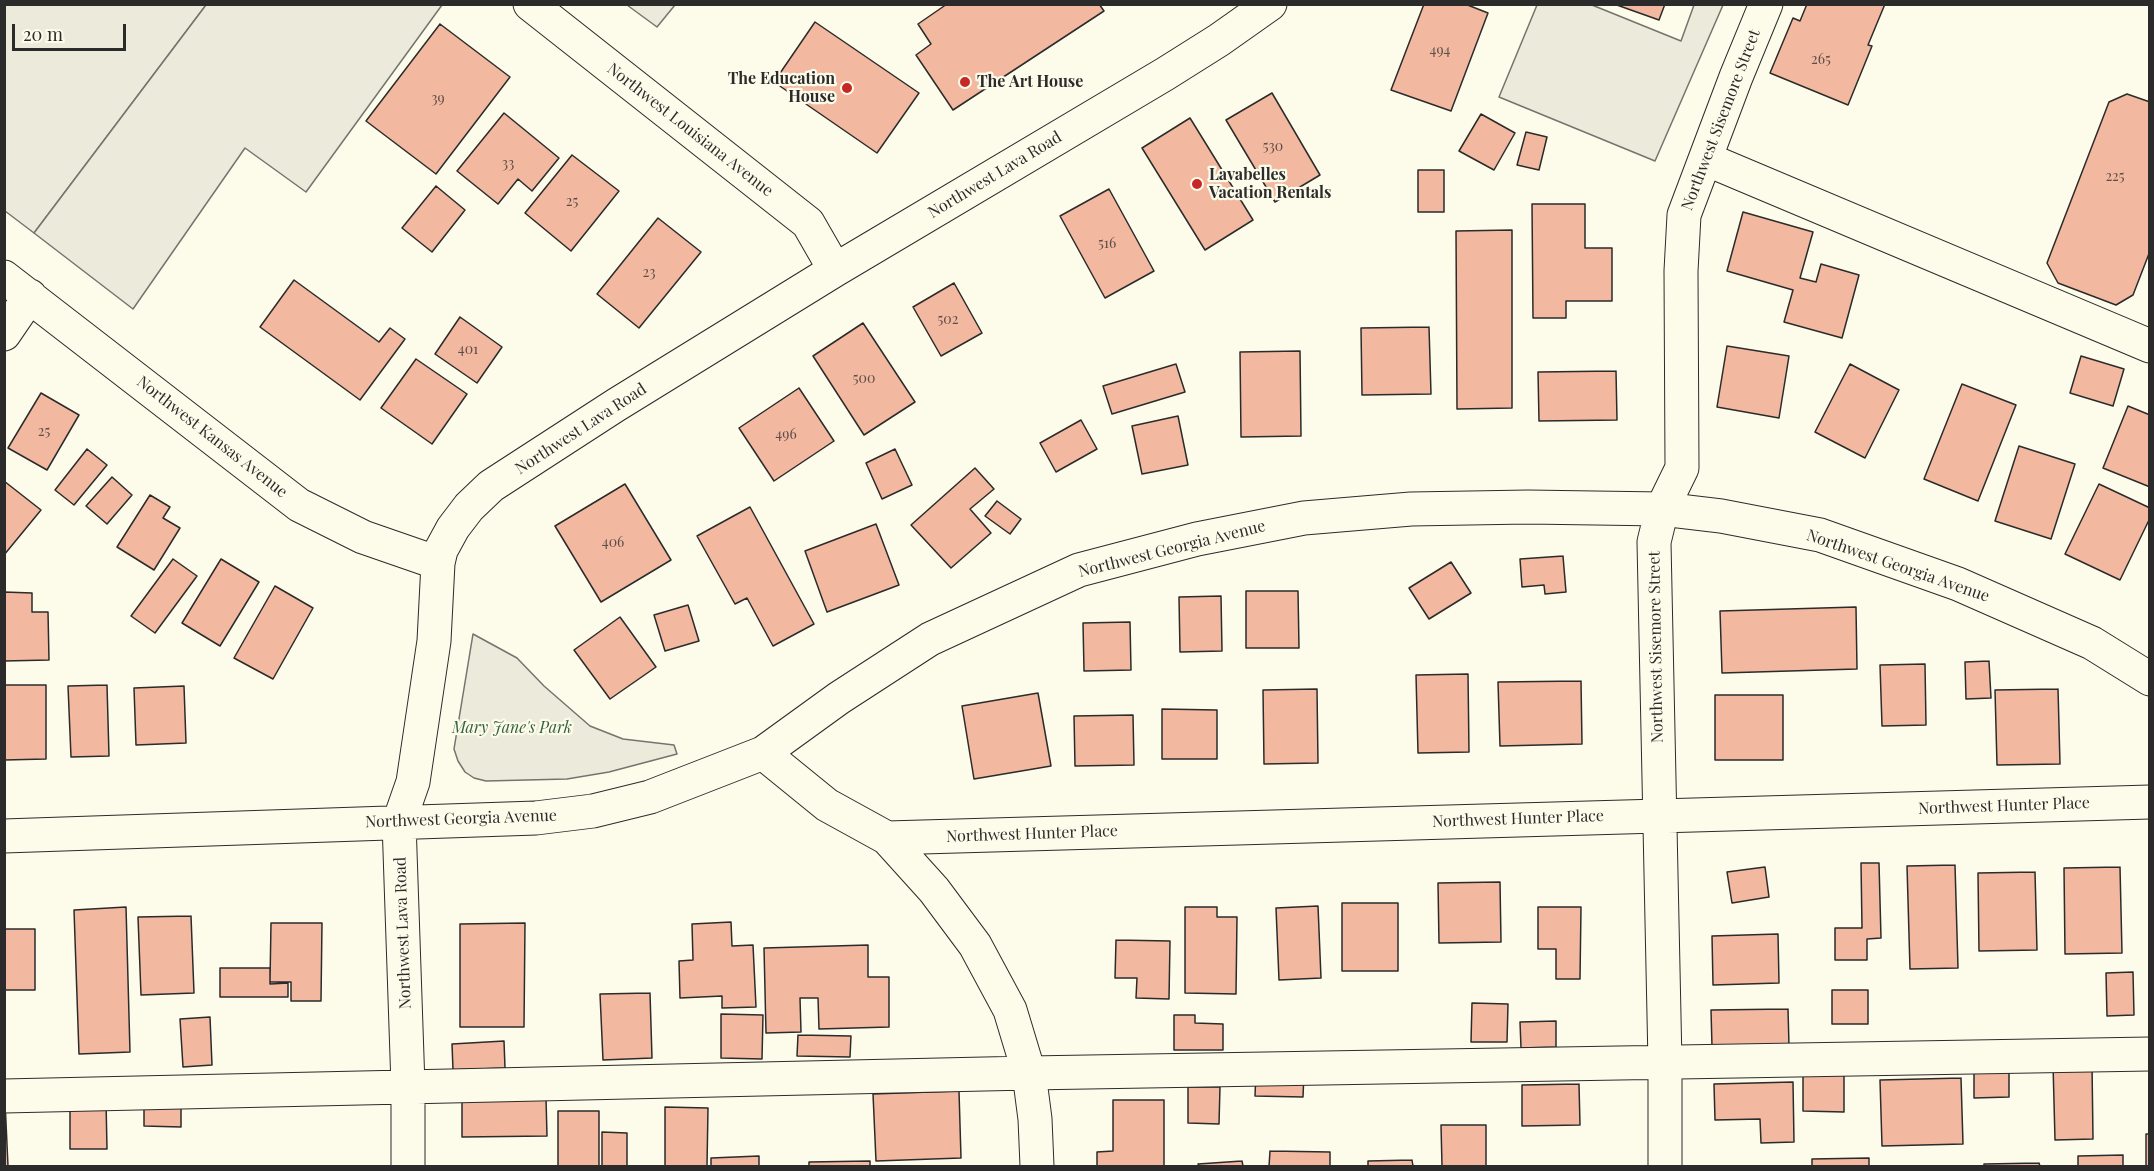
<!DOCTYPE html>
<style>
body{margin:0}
#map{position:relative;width:2154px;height:1171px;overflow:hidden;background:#fdfbea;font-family:"Playfair Display",serif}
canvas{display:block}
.frame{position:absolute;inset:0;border:6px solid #2b2b2b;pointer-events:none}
.scale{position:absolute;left:12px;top:24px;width:114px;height:27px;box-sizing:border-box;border:3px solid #2b2b2b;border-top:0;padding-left:8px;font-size:18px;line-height:21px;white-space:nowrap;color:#2b2b2b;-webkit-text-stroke:4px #fdfbea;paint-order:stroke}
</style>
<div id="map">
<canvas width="2154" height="1171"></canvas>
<div class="frame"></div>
<div class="scale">20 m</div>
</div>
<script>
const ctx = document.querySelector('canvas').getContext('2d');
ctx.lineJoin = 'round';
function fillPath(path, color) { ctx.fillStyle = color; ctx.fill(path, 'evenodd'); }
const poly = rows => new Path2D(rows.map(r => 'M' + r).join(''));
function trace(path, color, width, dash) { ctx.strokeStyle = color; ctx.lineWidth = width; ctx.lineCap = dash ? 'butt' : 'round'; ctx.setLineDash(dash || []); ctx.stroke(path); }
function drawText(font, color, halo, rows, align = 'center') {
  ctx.font = font + ' "Playfair Display",serif'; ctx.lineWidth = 4.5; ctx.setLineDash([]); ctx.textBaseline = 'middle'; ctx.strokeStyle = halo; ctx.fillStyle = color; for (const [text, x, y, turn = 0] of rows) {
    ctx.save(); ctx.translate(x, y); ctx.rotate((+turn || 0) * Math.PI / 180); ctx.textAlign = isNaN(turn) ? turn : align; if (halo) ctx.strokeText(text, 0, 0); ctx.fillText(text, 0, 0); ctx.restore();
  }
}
const green = poly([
 [4,5,206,5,34,233,5,211,4,5],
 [473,634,517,658,544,686,590,726,623,739,674,745,677,754,609,772,567,779,486,781,474,778,465,772,458,761,454,749,473,634]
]);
fillPath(green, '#ecebdb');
trace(green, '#74746e', 1.5);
const parking = poly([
 [206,5,442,5,306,192,245,148,133,309,34,233,206,5],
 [627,5,675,5,657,27,627,5],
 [1537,5,1592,5,1681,41,1694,5,1723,5,1655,161,1499,97,1537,5]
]);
fillPath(parking, '#eceadb');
trace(parking, '#74746e', 1.5);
const building = poly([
 [947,4,1099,4,1104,11,953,110,916,55,931,44,918,24,947,4],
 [1424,4,1465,4,1488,13,1451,111,1391,90,1424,4],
 [1614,4,1665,4,1659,20,1614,4],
 [1807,4,1885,4,1868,45,1872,46,1848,105,1770,73,1793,18,1800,21,1807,4],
 [815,22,919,93,877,153,774,82,815,22],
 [440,24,510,77,436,174,366,121,440,24],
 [1272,93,1320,175,1275,202,1226,120,1272,93],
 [2127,94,2150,102,2150,251,2133,295,2116,305,2058,283,2047,263,2109,102,2127,94],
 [504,113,559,158,532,191,518,179,498,204,457,171,504,113],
 [1481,114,1515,133,1494,170,1459,151,1481,114],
 [1190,118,1253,220,1205,250,1142,148,1190,118],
 [1526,132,1547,137,1539,170,1517,165,1526,132],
 [572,155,619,191,571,251,525,213,572,155],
 [1418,170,1444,170,1444,212,1418,212,1418,170],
 [436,186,465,210,432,252,402,228,436,186],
 [1109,189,1154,271,1105,298,1060,216,1109,189],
 [1532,204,1585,204,1585,248,1612,248,1612,301,1566,301,1566,318,1533,318,1532,204],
 [1743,212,1813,232,1800,278,1816,282,1821,264,1859,275,1842,338,1784,322,1793,290,1727,271,1743,212],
 [658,218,701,252,639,328,597,294,658,218],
 [1512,230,1512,408,1457,409,1456,231,1512,230],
 [294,280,379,342,390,328,405,339,360,400,260,327,294,280],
 [954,283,982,333,941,356,913,307,954,283],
 [460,317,502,347,477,383,435,354,460,317],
 [863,323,915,402,864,435,813,356,863,323],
 [1429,327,1431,394,1362,395,1361,328,1429,327],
 [1727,346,1789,356,1779,418,1717,407,1727,346],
 [1300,351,1301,436,1241,437,1240,352,1300,351],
 [2081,356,2124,369,2113,406,2070,393,2081,356],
 [416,359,467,394,432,444,381,408,416,359],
 [1176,364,1185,392,1112,414,1103,386,1176,364],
 [1850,364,1899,390,1865,458,1815,432,1850,364],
 [1616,371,1617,420,1539,421,1538,372,1616,371],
 [1962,384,2016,405,1978,501,1924,479,1962,384],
 [799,388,834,441,774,481,739,428,799,388],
 [41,393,79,415,47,470,8,448,41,393],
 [2128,406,2150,415,2150,487,2103,468,2128,406],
 [1178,416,1188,465,1142,474,1132,426,1178,416],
 [1081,420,1097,449,1056,472,1040,443,1081,420],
 [2019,446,2075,464,2051,539,1995,521,2019,446],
 [87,449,107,465,74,505,55,490,87,449],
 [895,449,912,485,882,499,866,463,895,449],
 [975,468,994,489,970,509,991,533,951,568,911,525,975,468],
 [112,477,132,495,107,524,86,506,112,477],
 [4,481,41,510,4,555,4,481],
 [625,484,671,560,601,602,555,526,625,484],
 [2099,484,2150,508,2150,518,2120,580,2065,554,2099,484],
 [150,495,170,507,163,518,180,528,154,570,117,547,150,495],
 [997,501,1021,519,1010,534,985,516,997,501],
 [750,507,814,624,773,646,747,598,735,604,697,536,750,507],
 [876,524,899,585,827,612,805,551,876,524],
 [1563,556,1566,592,1545,594,1544,585,1522,587,1520,559,1563,556],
 [173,559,197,576,155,633,131,616,173,559],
 [221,559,259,582,220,646,182,623,221,559],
 [1451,562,1471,593,1429,619,1409,588,1451,562],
 [275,586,313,608,273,679,234,658,275,586],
 [1246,591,1298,591,1299,648,1246,648,1246,591],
 [4,592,32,593,32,612,48,612,49,660,4,661,4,592],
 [1221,596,1222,651,1180,652,1179,597,1221,596],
 [688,605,699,641,665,651,654,615,688,605],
 [1856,607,1857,669,1722,673,1720,611,1856,607],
 [620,617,656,667,610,699,574,650,620,617],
 [1130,622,1131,670,1084,671,1083,623,1130,622],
 [1989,661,1991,698,1966,699,1965,662,1989,661],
 [1925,664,1926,725,1882,726,1880,665,1925,664],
 [1468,674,1469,752,1418,753,1416,675,1468,674],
 [1581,681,1582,744,1500,746,1498,682,1581,681],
 [4,685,46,685,46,759,4,760,4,685],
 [107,685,109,756,71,757,68,686,107,685],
 [184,686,186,743,136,745,134,688,184,686],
 [1317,689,1318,763,1264,764,1263,690,1317,689],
 [2058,689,2060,764,1997,765,1995,690,2058,689],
 [1038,693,1051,766,974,779,962,706,1038,693],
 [1715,695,1783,695,1783,760,1715,760,1715,695],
 [1162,709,1217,710,1217,759,1162,759,1162,709],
 [1133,715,1134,765,1075,766,1074,716,1133,715],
 [1861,863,1879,863,1881,938,1867,939,1867,960,1835,960,1835,928,1862,928,1861,863],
 [1955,865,1958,968,1910,969,1907,866,1955,865],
 [1765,867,1769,897,1732,903,1727,872,1765,867],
 [2120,867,2122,953,2065,954,2064,868,2120,867],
 [2035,872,2037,950,1979,951,1978,873,2035,872],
 [1500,882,1501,942,1439,943,1438,883,1500,882],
 [1342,903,1398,903,1398,971,1342,971,1342,903],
 [1318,906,1321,978,1279,980,1276,908,1318,906],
 [126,907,130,1052,79,1054,74,910,126,907],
 [1185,907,1217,907,1217,917,1237,917,1236,994,1185,993,1185,907],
 [1538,907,1581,907,1580,979,1556,979,1556,949,1538,949,1538,907],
 [191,916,194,993,141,995,138,917,191,916],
 [731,922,732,946,753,945,756,1007,722,1008,722,996,680,998,679,961,693,960,692,924,731,922],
 [271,923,322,923,321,1001,291,1001,291,982,270,982,271,923],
 [525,923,524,1027,460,1027,460,924,525,923],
 [5,929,35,929,35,990,5,990,5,929],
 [1778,934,1779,983,1713,985,1712,936,1778,934],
 [1116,940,1170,941,1169,999,1136,998,1137,978,1115,978,1116,940],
 [868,945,868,977,889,977,889,1027,819,1029,818,998,800,998,801,1032,766,1033,764,948,868,945],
 [220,968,270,968,270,984,288,983,288,997,220,997,220,968],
 [2133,972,2134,1015,2107,1016,2106,973,2133,972],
 [1832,990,1868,990,1868,1024,1832,1024,1832,990],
 [650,993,652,1058,603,1060,600,994,650,993],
 [1472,1003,1508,1004,1507,1042,1471,1042,1472,1003],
 [1788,1009,1789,1046,1712,1047,1711,1010,1788,1009],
 [721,1014,763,1015,762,1059,721,1058,721,1014],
 [1174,1015,1195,1015,1195,1023,1223,1024,1223,1050,1174,1050,1174,1015],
 [210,1017,212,1065,183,1067,180,1019,210,1017],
 [1556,1021,1556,1047,1521,1048,1520,1022,1556,1021],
 [798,1035,851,1036,850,1057,797,1056,798,1035],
 [504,1041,505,1068,453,1070,452,1044,504,1041],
 [2053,1064,2092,1064,2093,1139,2055,1140,2053,1064],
 [1803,1068,1844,1068,1844,1112,1803,1111,1803,1068],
 [2009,1070,2009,1097,1974,1098,1974,1071,2009,1070],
 [1256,1071,1304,1073,1303,1097,1255,1096,1256,1071],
 [1961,1078,1963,1144,1882,1146,1880,1080,1961,1078],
 [1793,1082,1794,1142,1761,1143,1760,1119,1715,1120,1714,1084,1793,1082],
 [1579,1084,1580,1125,1522,1126,1522,1085,1579,1084],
 [1188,1087,1220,1087,1219,1124,1188,1123,1188,1087],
 [959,1091,961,1158,876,1161,873,1094,959,1091],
 [462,1098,546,1098,547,1136,462,1137,462,1098],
 [1113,1100,1164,1100,1164,1166,1097,1166,1097,1152,1113,1151,1113,1100],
 [5,1101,8,1166,4,1166,5,1101],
 [70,1101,106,1101,107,1149,70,1149,70,1101],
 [144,1101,181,1101,181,1127,144,1126,144,1101],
 [665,1107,708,1108,707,1166,665,1166,665,1107],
 [558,1111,599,1111,599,1166,558,1166,558,1111],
 [1441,1125,1486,1125,1486,1166,1442,1166,1441,1125],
 [602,1132,627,1133,627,1166,602,1166,602,1132],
 [2146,1134,2150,1134,2150,1166,2146,1166,2146,1134],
 [1270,1151,1330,1152,1330,1166,1269,1166,1270,1151],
 [2123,1155,2123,1166,2078,1166,2078,1156,2123,1155],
 [759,1156,759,1166,711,1166,711,1158,759,1156],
 [1869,1158,1869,1166,1812,1166,1812,1159,1869,1158],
 [1412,1160,1413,1166,1368,1166,1368,1161,1412,1160],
 [870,1161,870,1166,809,1166,809,1162,870,1161],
 [1242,1161,1243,1166,1199,1166,1198,1164,1242,1161],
 [2039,1163,2040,1166,1984,1166,1984,1164,2039,1163]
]);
fillPath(building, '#f2b8a0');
trace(building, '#2b2b2b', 1.5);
const minor = poly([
 [530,4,808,223,835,270],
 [1706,159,2150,346],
 [4,277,299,505,363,537,438,563],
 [4,334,30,296],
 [763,753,827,805,887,838,934,890,975,945,1010,1010,1029,1073,1035,1119,1037,1166],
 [4,836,536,818,593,811,650,797,763,753,839,698,930,639,1079,570,1197,539,1304,518,1411,509,1528,507,1662,509,1721,516,1820,535,1958,584,2092,643,2150,679],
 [887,838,2150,802],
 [4,1096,1029,1073,2150,1054],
 [408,1166,408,1086,399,822,413,782,434,641,438,563,441,550,453,528,469,507,491,486,616,405,835,270,1165,74,1219,40,1270,4],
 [1665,1166,1665,1063,1654,542,1662,509,1682,468,1681,271,1684,215,1736,77,1766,4]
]);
trace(minor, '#2b2b2b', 35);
trace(minor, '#fdfbea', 33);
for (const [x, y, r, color] of [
 [965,82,6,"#c62828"],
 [847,88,6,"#c62828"],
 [1197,184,6,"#c62828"]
]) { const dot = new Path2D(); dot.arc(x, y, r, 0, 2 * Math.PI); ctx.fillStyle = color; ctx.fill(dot); trace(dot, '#fdfbea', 2); }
drawText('14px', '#5d4e48', null, [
 ["494",1440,51],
 ["265",1821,60],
 ["39",438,99],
 ["530",1273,147],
 ["33",508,164],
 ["225",2115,177],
 ["25",572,202],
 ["516",1107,244],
 ["23",649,273],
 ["502",948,320],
 ["401",468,350],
 ["500",864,379],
 ["25",44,432],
 ["496",786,435],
 ["406",613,543]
]);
drawText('bold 16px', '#2b2b2b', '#fdfbea', [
 ["The Education",835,79,"right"],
 ["House",835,97,"right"],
 ["The Art House",977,82],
 ["Lavabelles",1209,175],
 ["Vacation Rentals",1209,193]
], 'left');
drawText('16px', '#2b2b2b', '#fdfbea', [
 ["Northwest Sisemore Street",1721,120,-69],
 ["Northwest Louisiana Avenue",690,130,38],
 ["Northwest Lava Road",995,175,-31],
 ["Northwest Lava Road",581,429,-33],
 ["Northwest Kansas Avenue",212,437,38],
 ["Northwest Georgia Avenue",1172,549,-14],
 ["Northwest Georgia Avenue",1898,566,19],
 ["Northwest Sisemore Street",1656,647,-91],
 ["Northwest Hunter Place",2004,806,-2],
 ["Northwest Georgia Avenue",461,819,-2],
 ["Northwest Hunter Place",1518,819,-2],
 ["Northwest Hunter Place",1032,834,-2],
 ["Northwest Lava Road",403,933,-92]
]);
drawText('italic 16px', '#34623c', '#fdfbea', [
 ["Mary Jane's Park",512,728]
]);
</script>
